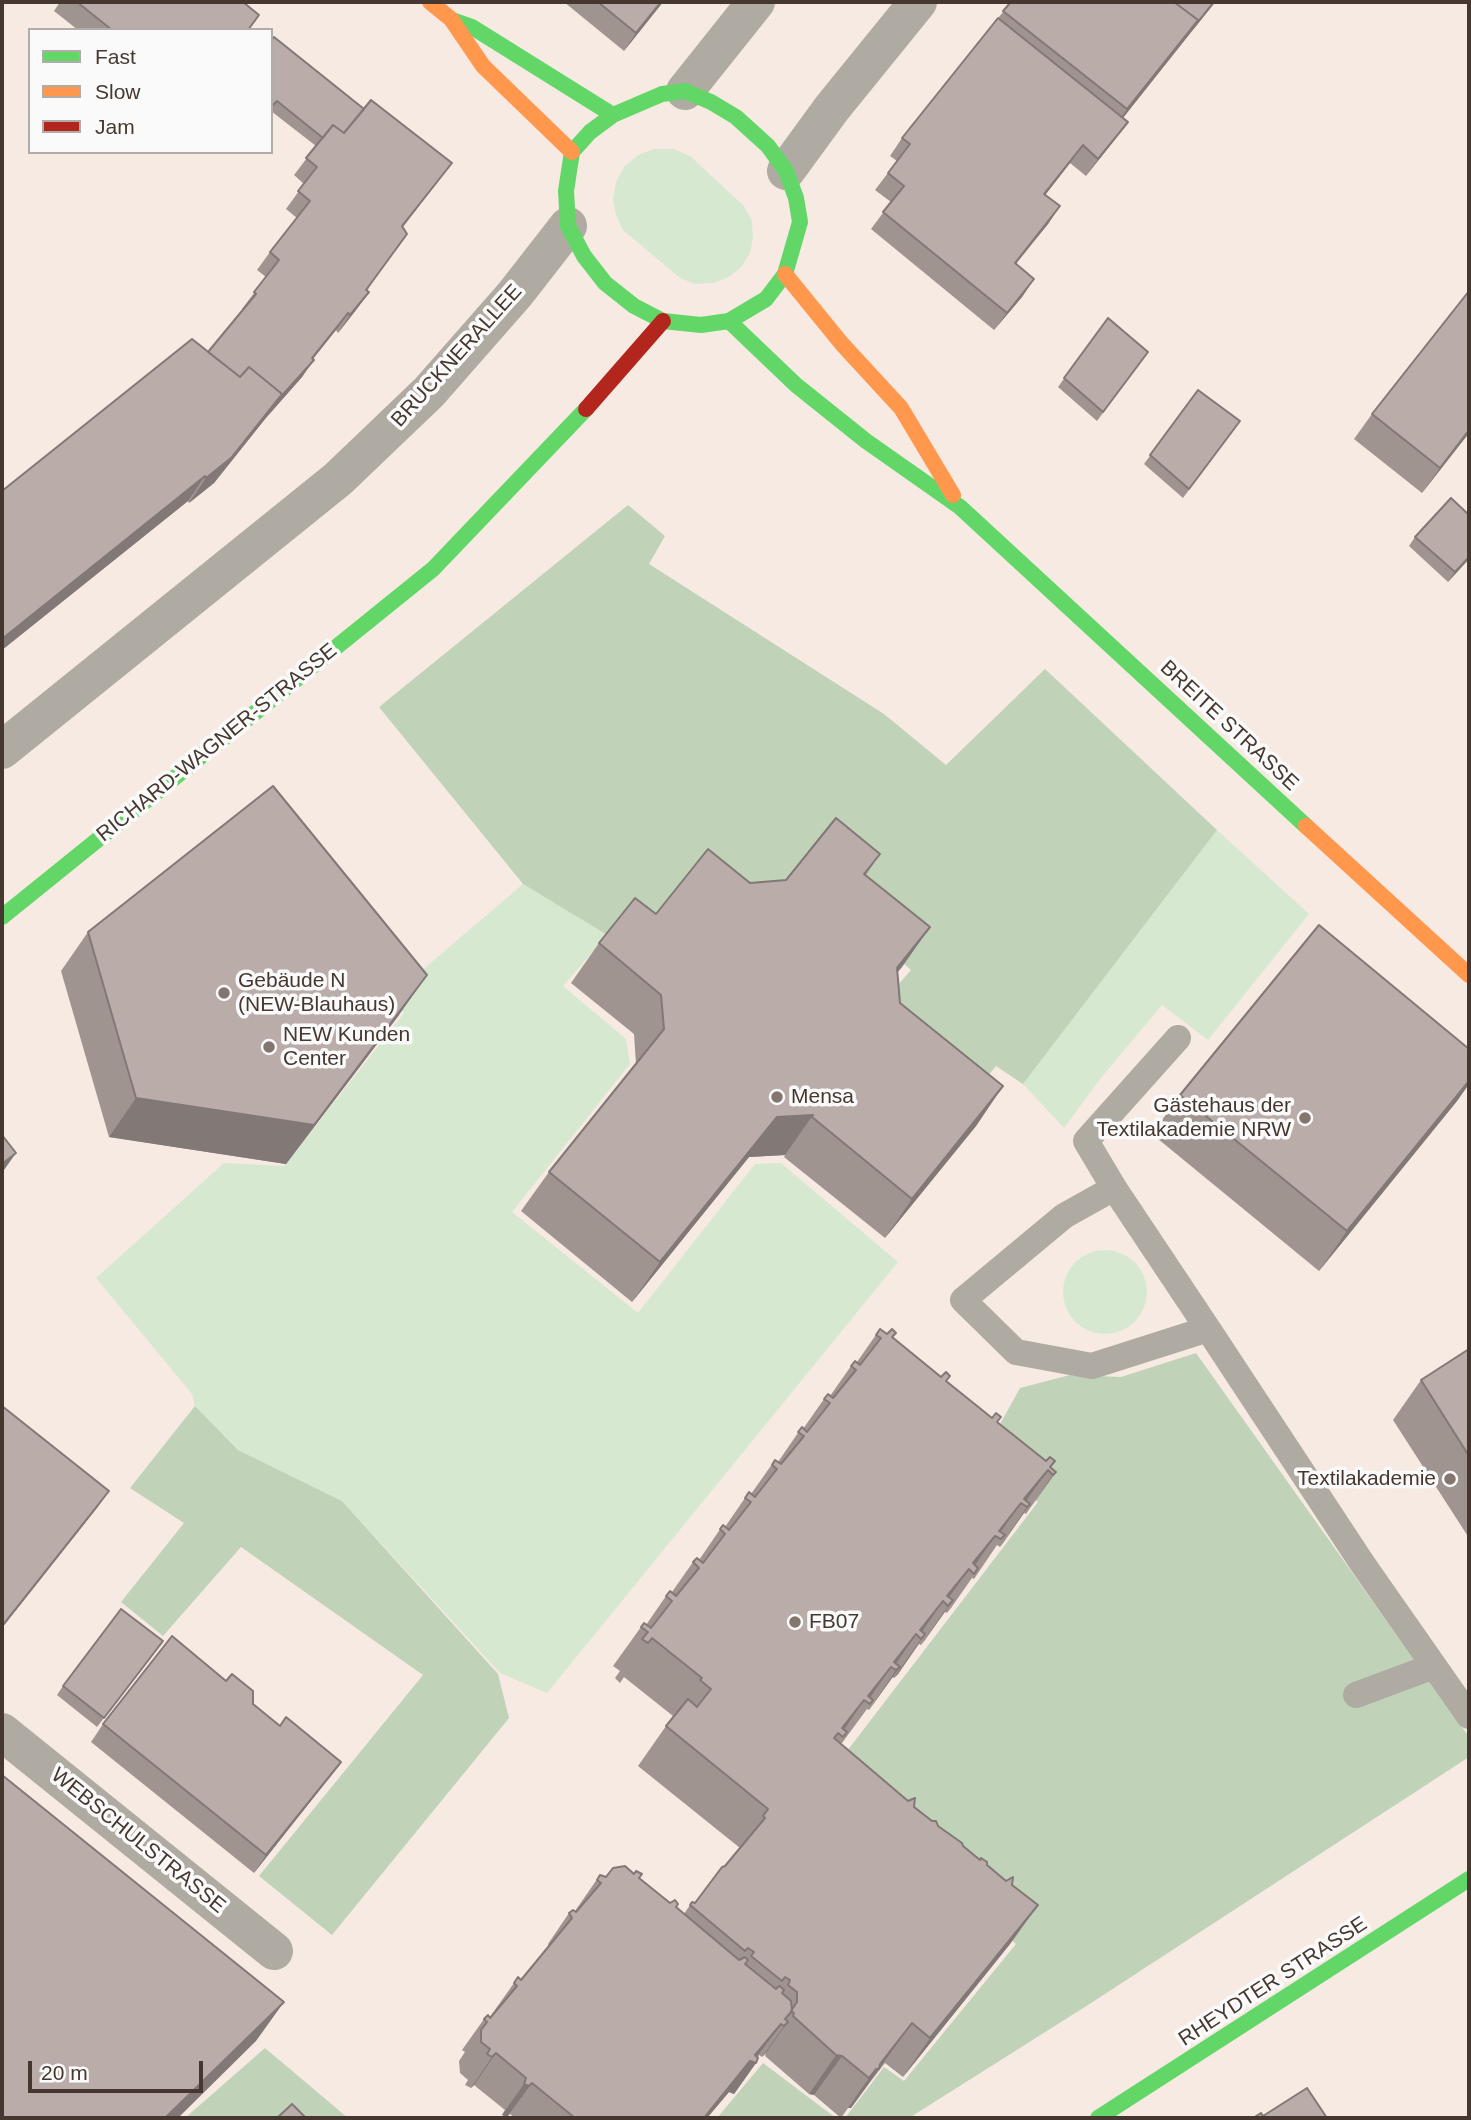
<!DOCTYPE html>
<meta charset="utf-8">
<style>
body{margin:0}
#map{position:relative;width:1471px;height:2120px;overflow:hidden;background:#f6eae3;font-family:Arial,sans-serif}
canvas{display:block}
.frame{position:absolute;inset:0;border:4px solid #463830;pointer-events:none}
.legend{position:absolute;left:28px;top:28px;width:245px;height:126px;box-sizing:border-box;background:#fafafa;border:2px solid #b2aca9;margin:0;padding:9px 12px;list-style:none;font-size:21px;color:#463830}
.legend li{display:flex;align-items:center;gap:14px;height:35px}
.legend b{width:35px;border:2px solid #b2aca9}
.scale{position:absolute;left:28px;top:2061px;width:175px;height:32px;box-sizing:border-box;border:4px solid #463830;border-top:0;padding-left:9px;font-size:21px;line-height:24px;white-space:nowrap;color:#463830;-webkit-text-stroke:5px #fafafa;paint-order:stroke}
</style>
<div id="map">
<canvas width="1471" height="2120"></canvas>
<div class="frame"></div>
<ul class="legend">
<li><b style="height:9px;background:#63d668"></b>Fast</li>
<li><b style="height:9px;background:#ff974d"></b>Slow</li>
<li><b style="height:9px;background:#b3261e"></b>Jam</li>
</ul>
<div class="scale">20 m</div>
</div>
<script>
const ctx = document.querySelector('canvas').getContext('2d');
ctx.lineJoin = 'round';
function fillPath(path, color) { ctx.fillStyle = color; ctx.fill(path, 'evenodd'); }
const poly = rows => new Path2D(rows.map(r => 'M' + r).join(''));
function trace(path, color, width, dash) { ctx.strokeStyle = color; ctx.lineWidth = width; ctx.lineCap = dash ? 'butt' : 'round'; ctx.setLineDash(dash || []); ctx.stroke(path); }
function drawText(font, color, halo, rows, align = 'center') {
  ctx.font = font + ' Arial,sans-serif'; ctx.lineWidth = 7; ctx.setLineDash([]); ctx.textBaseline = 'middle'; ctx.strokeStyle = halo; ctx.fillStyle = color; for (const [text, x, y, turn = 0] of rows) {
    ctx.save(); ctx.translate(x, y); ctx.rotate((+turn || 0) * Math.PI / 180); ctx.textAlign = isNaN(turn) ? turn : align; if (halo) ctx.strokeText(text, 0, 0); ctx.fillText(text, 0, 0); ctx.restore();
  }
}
fillPath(poly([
 [654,149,673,149,690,156,744,206,752,221,753,238,750,253,741,267,729,277,713,283,695,284,680,278,623,230,616,215,613,199,616,182,624,167,638,155],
 [1217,830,1309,914,1208,1040,1162,1005,1100,1079,1064,1128,1023,1084],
 [523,884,608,934,563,986,626,1039,630,1064,512,1212,638,1313,755,1164,781,1163,898,1262,547,1693,500,1673,342,1501,238,1450,195,1406,192,1394,96,1278,224,1163,284,1166,404,1013,392,996],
 '1063 1292a42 42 0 1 1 84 0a42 42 0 1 1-84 0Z'
]), '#d7e8d0');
fillPath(poly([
 [628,505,665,536,649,564,884,714,946,765,1045,669,1217,830,1023,1084,996,1066,966,1103,878,1008,911,970,848,915,863,894,808,851,755,916,629,948,523,884,379,707],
 [1196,1353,1469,1737,1469,1757,1088,2005,909,2118,845,2118,884,2067,904,2081,1016,1944,824,1781,1038,1502,983,1455,1020,1388,1070,1375,1121,1377],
 [195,1406,238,1450,342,1501,498,1674,509,1718,332,1935,259,1876,423,1675,241,1547,163,1636,121,1602,184,1523,130,1488],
 [265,2048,348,2118,185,2118],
 [763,2063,836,2118,717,2118]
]), '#c0d3b9');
trace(poly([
 [1114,1188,1086,1141,1178,1038],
 [1208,1329,1092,1366,1016,1352,963,1300,1064,1216,1114,1188,1208,1329,1362,1563,1469,1716],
 [1356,1695,1434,1666]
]), '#afaba2', 26);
trace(poly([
 [685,91,756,2],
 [786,171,832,108,918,2],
 [2,750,338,479,429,392,515,294,568,226],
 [2,1732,274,1951]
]), '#afaba2', 38);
trace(poly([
 [455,21,472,27,613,115],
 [685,91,711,102,736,117,768,146,786,171,796,198,800,222,785,274,766,299,729,321,701,325,663,321,634,306,605,283,584,256,568,226,566,191,572,152,590,132,613,115,662,94,685,91],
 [729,321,796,385,866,441,960,507,1306,826],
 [2,917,433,569,586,409],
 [1098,2118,1469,1879]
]), '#63d668', 16);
trace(poly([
 [430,2,451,19,483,66,572,152],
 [785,274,842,344,901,408,953,495],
 [1306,826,1469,975]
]), '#ff974d', 16);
trace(poly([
 [586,409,663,321]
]), '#b3261e', 16);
fillPath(poly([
 [60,2,243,2,249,30,78,30,54,11],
 [564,2,663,2,624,51],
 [1011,2,1215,2,1123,118,1115,139,1086,176,1070,163,1045,195,1060,206,1048,224,1016,264,1034,279,1022,297,994,330,871,229,891,202,875,190,897,161,890,156,902,138],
 [271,41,364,109,452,163,403,227,367,291,369,292,356,310,338,333,336,330,313,359,302,377,265,419,214,483,189,503,188,501,2,650,2,491,208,352,243,310,242,309,266,277,257,270,270,252,297,218,286,209,304,184,294,175,316,146,271,111],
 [1469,291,1469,433,1422,493,1354,439,1372,414],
 [1108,318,1148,352,1097,421,1058,387],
 [1198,390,1240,421,1183,498,1144,464],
 [1415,537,1469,559,1448,582,1409,546],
 [880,854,866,875,930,927,897,973,900,1003,1003,1086,976,1126,885,1238,784,1157,785,1155,749,1157,632,1302,521,1211,549,1172,636,1064,634,1034,571,983,599,943,656,914,750,883,786,880],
 [88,932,399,1015,286,1164,109,1137,61,971],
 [1469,1049,1469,1084,1457,1101,1319,1271,1152,1134,1180,1095],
 [880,1329,893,1337,997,1422,1056,1472,1028,1511,1026,1514,1024,1513,1003,1543,1000,1547,997,1545,974,1579,972,1578,951,1608,947,1613,945,1612,921,1645,919,1644,898,1674,894,1678,892,1677,869,1710,867,1709,842,1743,839,1743,938,1826,1006,1881,1038,1905,1010,1944,903,2077,885,2063,871,2081,851,2108,848,2108,841,2118,814,2095,809,2094,765,2056,766,2053,762,2057,759,2055,756,2063,734,2094,729,2092,707,2118,515,2118,510,2114,507,2117,502,2115,505,2110,474,2085,471,2088,465,2085,468,2080,460,2073,459,2061,465,2052,462,2050,484,2019,490,2018,493,2015,492,2014,514,1983,521,1980,549,1947,548,1944,569,1913,575,1911,600,1875,606,1877,639,1878,684,1914,692,1902,695,1903,740,1848,638,1766,673,1716,624,1677,620,1683,615,1678,620,1671,613,1666,641,1627,646,1625,666,1596,672,1592,693,1562,699,1560,723,1525,725,1527,745,1498,751,1494,775,1460,778,1462,802,1427,803,1429,824,1399,830,1396,851,1366,857,1362],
 [1469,1349,1469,1538,1393,1420,1421,1380],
 [163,1641,97,1727,57,1695,63,1686],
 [253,1704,280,1726,341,1762,328,1779,254,1873,91,1742,103,1724]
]), '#a09491');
fillPath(poly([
 [661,2,663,2,624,51,636,33],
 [1214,2,1215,2,1110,134,1127,109],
 [1128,122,1115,139,1086,176,1098,159],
 [1083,145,1070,163,1032,212,1044,194],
 [452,163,439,180,390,243,402,226],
 [1060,206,1048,224,1002,280,1015,263],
 [1034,279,1022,297,994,330,1007,313],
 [369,292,356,310,338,333,350,315],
 [348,313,336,330,299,376,312,358],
 [314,360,302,377,265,419,214,483,189,503,206,478,282,394],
 [1469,430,1469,433,1422,493,1440,468],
 [205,476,188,501,2,650,2,639],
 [1469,557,1469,559,1448,582,1455,572],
 [930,927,902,967,869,1007,897,968],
 [427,975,399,1015,286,1164,109,1137,136,1098],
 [1469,1081,1469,1084,1457,1101,1319,1271,1347,1231],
 [1003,1086,976,1126,885,1238,912,1199],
 [813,1115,785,1155,749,1157,632,1302,660,1262,777,1117],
 [16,1153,4,1170,2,1172,2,1164],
 [1048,1470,1023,1505,1021,1503],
 [1056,1472,1028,1511,1026,1514,1053,1475],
 [109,1491,97,1508,2,1628,2,1626],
 [1021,1503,997,1537,996,1536],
 [1030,1504,1003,1543,1000,1547,1027,1507],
 [995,1536,971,1571,969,1569,945,1603,947,1596],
 [953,1600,925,1640,921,1645,948,1606],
 [943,1601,919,1636,917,1635],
 [916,1634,893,1668,891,1667],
 [925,1634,898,1674,894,1678,921,1639],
 [891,1667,867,1702,865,1701],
 [900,1667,872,1706,869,1710,896,1670],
 [864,1700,841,1734,839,1733],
 [341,1762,328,1779,254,1873,266,1855],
 [1038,1905,1010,1944,903,2077,930,2038],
 [284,2002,256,2041,178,2118,165,2118],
 [787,2023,765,2054,762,2057,784,2026],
 [912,2023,851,2108,848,2108,841,2118,869,2078],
 [781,2024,753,2062,756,2063,734,2094,729,2092,707,2118,704,2118],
 [496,2053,474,2085,471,2088,492,2057],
 [836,2055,842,2056,814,2095,809,2094],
 [532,2083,507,2117,502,2115,524,2084]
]), '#827876');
const building = poly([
 [77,2,243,2,259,15,248,30,112,30,77,2],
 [598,2,661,2,636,33,598,2],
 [1011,2,1174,2,1198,20,1127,109,1003,11,1011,2],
 [1174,2,1214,2,1193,28,1198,20,1174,2],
 [998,18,1128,122,1098,159,1083,145,1044,194,1060,206,1015,263,1034,279,1007,313,883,212,904,186,888,173,910,144,902,138,998,18],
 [274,37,364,109,344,133,333,125,323,138,277,101,272,106,271,105,271,41,274,37],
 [371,100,452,163,402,226,407,234,366,290,369,292,350,315,348,313,312,358,314,360,277,401,282,394,249,367,240,377,208,352,256,294,254,292,279,260,270,252,310,201,298,191,317,167,306,158,333,125,344,133,371,100],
 [1469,291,1469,430,1440,468,1372,414,1469,291],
 [1108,318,1148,352,1103,412,1064,378,1108,318],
 [192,339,240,377,249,367,282,394,231,458,206,478,205,476,2,639,2,491,192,339],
 [1198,390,1240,421,1189,489,1150,455,1198,390],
 [1451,498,1469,515,1469,557,1455,572,1415,537,1451,498],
 [273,786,427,975,314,1125,136,1098,88,932,273,786],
 [836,818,880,854,864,874,930,927,897,968,900,1003,1003,1086,912,1199,812,1117,813,1115,777,1117,660,1262,549,1172,664,1029,661,995,599,943,635,898,656,914,708,849,750,883,786,880,836,818],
 [1319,925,1469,1049,1469,1081,1347,1231,1180,1095,1319,925],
 [2,1135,16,1153,2,1164,2,1135],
 [880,1329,887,1334,892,1329,896,1333,892,1337,941,1377,946,1372,950,1376,946,1381,992,1418,996,1413,1001,1417,997,1422,1046,1461,1050,1457,1055,1461,1050,1467,1056,1472,1053,1475,1048,1470,1024,1499,1030,1504,1027,1507,1021,1503,999,1531,1005,1535,1001,1539,995,1536,973,1563,978,1568,974,1574,969,1569,947,1596,953,1600,948,1606,943,1601,920,1630,925,1634,921,1639,916,1634,894,1662,900,1667,896,1670,891,1667,868,1696,873,1700,870,1704,864,1700,842,1728,847,1732,843,1737,838,1733,834,1738,908,1801,915,1798,914,1807,932,1821,936,1821,938,1826,962,1843,963,1846,980,1860,981,1858,987,1862,987,1865,1006,1881,1013,1877,1012,1885,1038,1905,930,2038,912,2023,880,2064,879,2069,876,2069,869,2078,842,2056,836,2055,793,2016,794,2013,791,2011,797,2002,797,1992,788,1985,790,1980,785,1977,782,1981,751,1956,754,1952,748,1948,745,1951,690,1905,692,1902,695,1903,722,1867,725,1866,765,1818,763,1816,768,1809,666,1726,688,1699,697,1707,711,1689,700,1680,702,1678,652,1638,648,1643,642,1639,648,1632,641,1627,644,1623,651,1628,672,1601,666,1596,670,1591,676,1596,699,1568,693,1562,697,1558,703,1563,725,1534,720,1529,723,1525,729,1530,751,1502,745,1498,749,1492,755,1497,777,1469,772,1465,775,1460,781,1464,804,1436,798,1432,802,1427,807,1432,830,1403,824,1399,828,1394,833,1398,856,1370,851,1366,855,1361,860,1365,881,1338,876,1335,880,1329],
 [1469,1349,1469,1456,1421,1380,1469,1349],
 [2,1406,109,1491,2,1626,2,1406],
 [121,1609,163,1641,104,1718,63,1686,121,1609],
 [172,1636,226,1681,232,1674,253,1691,253,1704,280,1726,286,1717,341,1762,266,1855,103,1724,172,1636],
 [2,1775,284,2002,165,2118,2,2118,2,1775],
 [625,1866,634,1874,636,1871,642,1874,639,1878,670,1903,675,1900,678,1904,676,1907,739,1960,745,1957,748,1960,745,1964,776,1989,779,1986,781,1987,784,1990,782,1993,791,2001,792,2011,785,2019,788,2022,784,2026,781,2024,755,2055,758,2058,756,2063,750,2061,704,2118,575,2118,532,2083,529,2086,524,2084,526,2078,496,2053,492,2057,487,2054,490,2049,481,2042,481,2030,487,2022,484,2019,488,2015,490,2018,517,1986,514,1983,518,1977,521,1980,572,1918,569,1913,573,1910,576,1912,601,1883,597,1880,600,1875,606,1877,613,1868,625,1866],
 [1307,2088,1327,2118,1264,2118,1263,2116,1307,2088],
 [292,2104,306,2118,277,2118,292,2104],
 [1261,2113,1264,2118,1253,2118,1261,2113]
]);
fillPath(building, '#baaca9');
trace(building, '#827876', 2);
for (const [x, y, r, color] of [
 [224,993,7,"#84766f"],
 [269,1047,7,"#84766f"],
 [777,1097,7,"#84766f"],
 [1305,1118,7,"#84766f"],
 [1450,1479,7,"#84766f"],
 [795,1622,7,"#84766f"]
]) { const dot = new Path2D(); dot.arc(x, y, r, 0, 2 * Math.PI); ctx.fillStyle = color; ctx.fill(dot); trace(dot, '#fafafa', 2.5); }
drawText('21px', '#463830', '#fafafa', [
 ["BRUCKNERALLEE",457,356,-48],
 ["BREITE STRASSE",1229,726,43],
 ["RICHARD-WAGNER-STRASSE",217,743,-39],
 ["WEBSCHULSTRASSE",138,1841,39],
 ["RHEYDTER STRASSE",1273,1982,-33]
]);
drawText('21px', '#463830', '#fafafa', [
 ["Gebäude N",238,981],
 ["(NEW-Blauhaus)",238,1005],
 ["NEW Kunden",283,1035],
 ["Center",283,1059],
 ["Mensa",791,1097],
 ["Gästehaus der",1291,1106,"right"],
 ["Textilakademie NRW",1291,1130,"right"],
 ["Textilakademie",1436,1479,"right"],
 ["FB07",809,1622]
], 'left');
</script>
